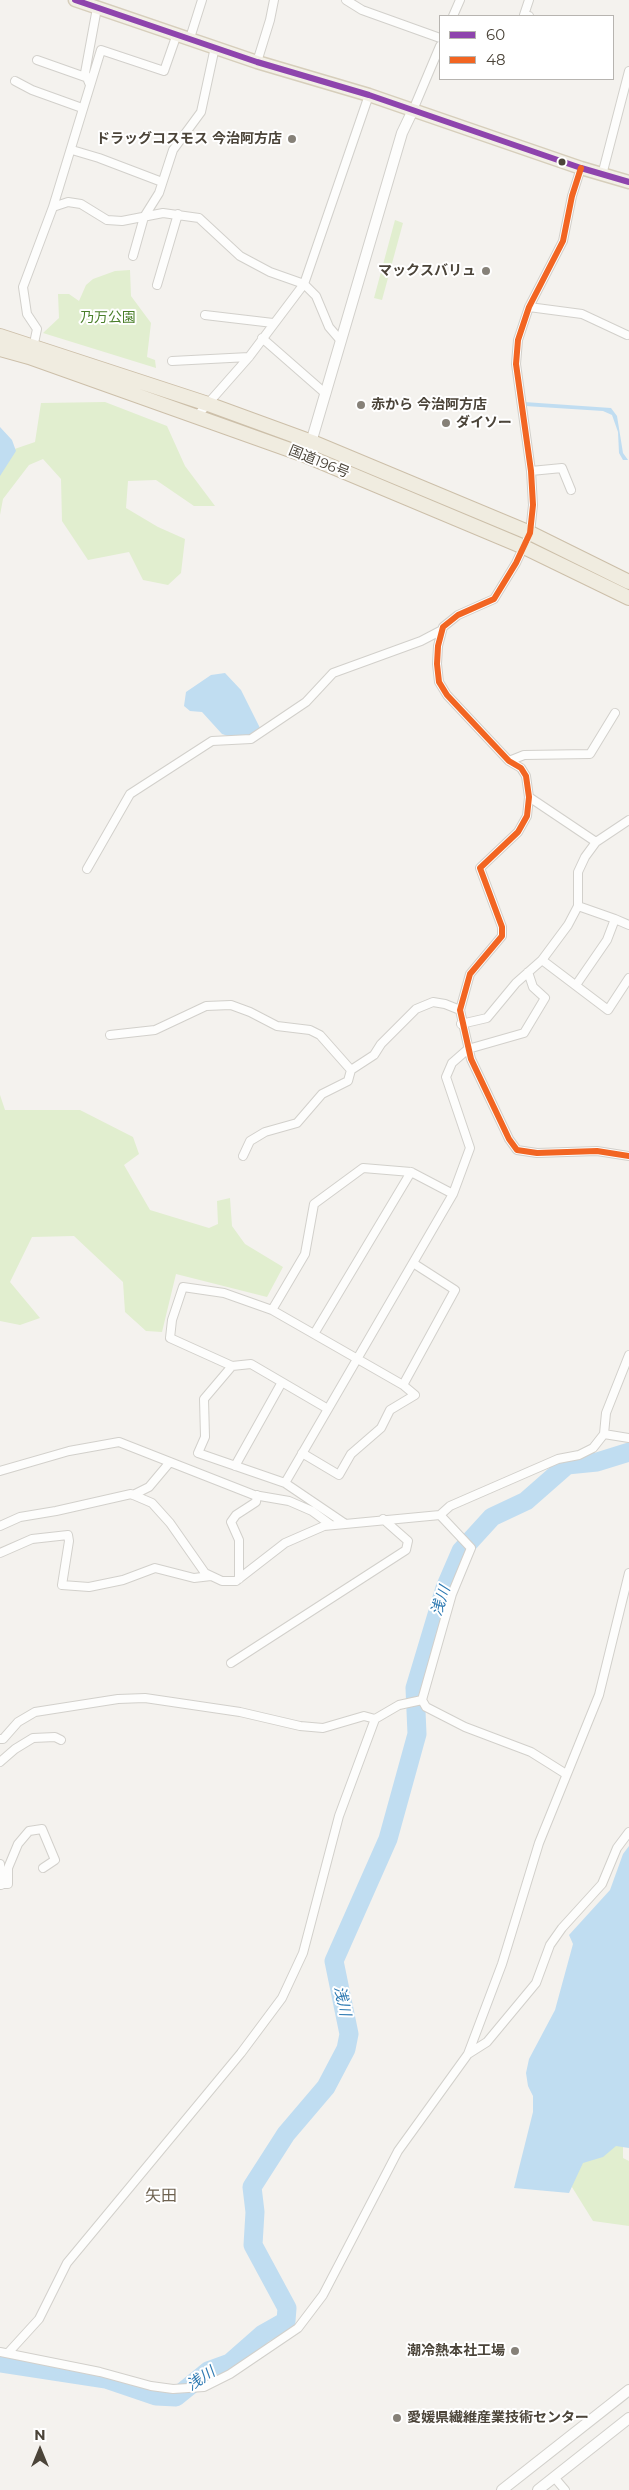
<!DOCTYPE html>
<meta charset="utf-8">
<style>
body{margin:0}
#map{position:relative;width:629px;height:2490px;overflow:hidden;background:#f4f2ee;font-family:Montserrat,sans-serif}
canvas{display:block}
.legend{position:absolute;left:439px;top:15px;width:175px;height:65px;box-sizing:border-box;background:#fff;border:1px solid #b7b4b0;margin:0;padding:6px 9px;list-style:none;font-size:15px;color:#4b4439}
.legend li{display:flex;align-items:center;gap:10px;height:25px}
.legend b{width:25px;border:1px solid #b7b4b0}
.north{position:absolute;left:15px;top:2425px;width:50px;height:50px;-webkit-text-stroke:4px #fff;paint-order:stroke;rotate:0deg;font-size:14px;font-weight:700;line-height:20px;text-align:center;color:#4b4439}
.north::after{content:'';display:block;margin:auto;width:18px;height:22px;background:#4b4439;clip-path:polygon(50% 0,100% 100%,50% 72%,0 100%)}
</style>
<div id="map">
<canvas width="629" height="2490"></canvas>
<ul class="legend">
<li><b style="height:6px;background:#8e44ad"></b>60</li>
<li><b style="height:6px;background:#f26522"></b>48</li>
</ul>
<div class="north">N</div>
</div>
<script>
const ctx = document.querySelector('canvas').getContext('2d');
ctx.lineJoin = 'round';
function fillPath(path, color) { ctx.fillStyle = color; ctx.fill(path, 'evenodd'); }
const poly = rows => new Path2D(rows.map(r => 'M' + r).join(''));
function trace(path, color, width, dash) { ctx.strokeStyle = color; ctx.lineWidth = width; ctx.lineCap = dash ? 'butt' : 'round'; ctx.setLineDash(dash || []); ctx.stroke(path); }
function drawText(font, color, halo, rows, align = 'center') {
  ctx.font = font + ' Montserrat,"Noto Sans JP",sans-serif'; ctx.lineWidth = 4; ctx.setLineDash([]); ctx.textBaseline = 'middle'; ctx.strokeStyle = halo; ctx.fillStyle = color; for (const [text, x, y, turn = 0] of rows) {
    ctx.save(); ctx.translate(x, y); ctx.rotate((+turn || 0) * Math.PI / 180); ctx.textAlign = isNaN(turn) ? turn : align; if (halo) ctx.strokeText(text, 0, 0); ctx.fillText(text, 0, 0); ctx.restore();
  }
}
fillPath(poly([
 [395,220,403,223,382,300,374,298],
 [130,270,131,296,151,323,147,357,155,360,156,368,43,333,59,318,58,294,69,294,79,301,86,285,93,279,115,271],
 [105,402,167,426,185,466,215,506,194,506,156,480,128,481,126,508,158,527,185,539,181,573,168,585,143,580,129,552,88,560,62,521,61,479,43,459,29,465,3,499,0,515,0,454,35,442,41,403],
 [0,1095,5,1110,80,1110,133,1137,139,1154,124,1165,150,1210,209,1228,218,1224,217,1201,230,1198,232,1226,245,1244,283,1267,267,1297,176,1274,162,1332,146,1331,125,1312,123,1282,74,1236,32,1237,10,1282,40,1318,20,1325,0,1321],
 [623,2133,623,2158,629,2161,629,2226,593,2221,562,2171]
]), '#e1eecf');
fillPath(poly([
 [524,402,611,408,617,416,623,453,628,460,623,460,619,453,618,432,612,415,603,411,525,406],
 [0,427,12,440,16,451,0,476],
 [225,673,241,690,260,728,248,738,231,737,222,734,202,712,190,711,184,706,186,692,211,675],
 [629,1846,629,2148,616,2146,603,2157,583,2163,569,2193,514,2188,533,2112,533,2096,528,2086,526,2073,529,2059,555,2010,573,1944,569,1935,610,1890,623,1854]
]), '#c0ddf1');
trace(poly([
 [0,2363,106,2379,156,2396,176,2397,208,2371,230,2363,263,2334,286,2321,287,2308,253,2245,255,2212,252,2187,286,2134,326,2087,346,2049,349,2034,334,1961,388,1839,417,1734,415,1688,445,1588,461,1551,492,1517,526,1501,567,1465,597,1462,629,1452]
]), '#c0ddf1', 19);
const minor = poly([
 [346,0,362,10,440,38],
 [529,0,524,15,529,16],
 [453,16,460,0],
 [190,38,202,0],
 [37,60,88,78],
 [257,62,270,20,274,0],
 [15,81,32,90,82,108],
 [90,85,85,73,97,8],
 [413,110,440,46],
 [72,150,99,158,162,182],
 [581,168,572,196,563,241,529,307,518,340,516,364,531,471,533,505,530,533,516,563,494,599,458,615,443,627,438,646,437,664,439,682,447,695,509,761,521,768,526,776,529,797,527,816,518,832,480,868,502,927,502,936,470,974,460,1010,471,1059,509,1139,517,1150,537,1153,597,1151,629,1156],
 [602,175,629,71],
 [53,207,68,202,81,204,107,220,122,221,163,213,199,218,240,256,270,272,304,284,316,296,329,327,341,341],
 [133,256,144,217,159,193,173,150,201,112,215,47],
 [157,285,178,214],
 [529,307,582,314,627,335],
 [205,315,273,323],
 [262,338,326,394],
 [33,348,37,329,27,314,23,287,53,207,101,50,164,71,177,34],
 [172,361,249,357],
 [197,416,249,357,304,284,369,95],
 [531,471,562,468,571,490],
 [509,761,524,755,590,754,615,713],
 [529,797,596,842],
 [87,869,130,794,212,741,251,739,306,702,333,673,421,641,442,630],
 [578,906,615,919],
 [542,960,608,1010,629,978],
 [576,985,607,940,615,919,629,925],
 [461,1024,487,1018,516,983,542,960,568,925,578,906,578,872,585,857,596,842,629,820],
 [110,1035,155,1030,206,1006,231,1005,250,1012,277,1026,310,1030,320,1035,351,1070],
 [243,1156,250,1141,265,1132,297,1123,322,1094,348,1081,351,1070,374,1055,381,1044,416,1009,433,1002,445,1004,460,1010],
 [411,1172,453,1194],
 [272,1310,305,1254,314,1204,363,1168,411,1172,314,1334],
 [232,1366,204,1399,205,1437,198,1453,285,1483,344,1523],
 [328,1409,251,1364,232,1366,170,1338,172,1320,183,1287,224,1293,272,1310,403,1385,455,1290,413,1263],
 [604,1434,629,1438],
 [302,1453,339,1475,351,1454,381,1428,390,1410,415,1395,403,1385],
 [235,1466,282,1382],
 [0,1471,69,1451,119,1442,254,1495,289,1501,312,1511,331,1525],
 [285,1483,453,1194,470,1148,446,1077,452,1063,468,1049,524,1033,545,998,533,987,528,972],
 [133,1495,149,1487,170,1462],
 [440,1515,471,1548,452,1594,422,1700,426,1707,465,1727,531,1752,566,1774],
 [0,1526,20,1517,56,1511,131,1494,152,1503,170,1523,205,1573,222,1581,236,1581,285,1543,324,1526,440,1515,450,1506,558,1459,579,1455,593,1448,604,1434,606,1413,629,1355],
 [0,1553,32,1539,68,1535,69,1541,62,1585,89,1587,123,1580,155,1568,194,1578,211,1576],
 [239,1579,239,1540,231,1522,236,1515,256,1502,257,1495],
 [231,1663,406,1550,408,1541,383,1519],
 [0,1739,3,1739,18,1722,35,1712,118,1699,145,1698,240,1712,300,1726,323,1728,364,1716,375,1719],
 [0,1762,15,1749,33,1738,55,1737,61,1740],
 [0,1864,1,1885],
 [0,1884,8,1884,8,1868,18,1844,29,1831,42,1829,55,1860,43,1868],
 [468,2054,487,2042,536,1983,550,1945,562,1928,602,1884,617,1848,629,1832],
 [0,2352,100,2372,151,2386,173,2389,204,2387,230,2374,298,2328,323,2295,398,2151,468,2054,502,1964,539,1843,599,1695,629,1573],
 [8,2353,39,2319,67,2263,241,2053,282,1998,303,1953,339,1816,375,1719,399,1705,422,1700],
 [554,2477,565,2490]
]);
const tertiary = poly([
 [307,456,402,133,413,110],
 [502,2490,629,2390],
 [538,2490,629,2418]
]);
const primary = poly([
 [75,0,257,62,369,95,581,168,629,182]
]);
const trunk = poly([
 [0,336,208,404,312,442,530,533,629,582],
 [0,349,29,357,307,456,524,547,629,598]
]);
trace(minor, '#d2d0cb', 10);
trace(tertiary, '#d2d0cb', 12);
trace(primary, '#d6cebb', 15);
trace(trunk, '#ccbfa9', 16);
trace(minor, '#fdfdfc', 8);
trace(tertiary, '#fdfdfc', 10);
trace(primary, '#f2efe6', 12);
trace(trunk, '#f0ece0', 14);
trace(poly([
 [75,0,257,62,369,95,581,168,629,182]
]), '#8e44ad', 6);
trace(poly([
 [581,168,572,196,563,241,529,307,518,340,516,364,531,471,533,505,530,533,516,563,494,599,458,615,443,627,438,646,437,664,439,682,447,695,509,761,521,768,526,776,529,797,527,816,518,832,480,868,502,927,502,936,470,974,460,1010,471,1059,509,1139,517,1150,537,1153,597,1151,629,1156]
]), '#f26522', 6);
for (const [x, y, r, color] of [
 [292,139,5,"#868178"],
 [562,162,4.5,"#4b4439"],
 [486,271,5,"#868178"],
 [361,405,5,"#868178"],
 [446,423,5,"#868178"],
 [515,2351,5,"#868178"],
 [397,2418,5,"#868178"]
]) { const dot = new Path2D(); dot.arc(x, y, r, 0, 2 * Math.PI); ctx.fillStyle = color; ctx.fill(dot); trace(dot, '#fff', 2); }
drawText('bold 14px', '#4b4439', '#fff', [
 ["ドラッグコスモス 今治阿方店",282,139],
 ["マックスバリュ",476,271],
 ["赤から 今治阿方店",371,405,"left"],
 ["ダイソー",456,423,"left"],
 ["潮冷熱本社工場",505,2351],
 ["愛媛県繊維産業技術センター",407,2418,"left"]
], 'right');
drawText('14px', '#4a7f2a', '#fff', [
 ["乃万公園",108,318]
]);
drawText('14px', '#4b4439', '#fff', [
 ["国道196号",319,462,22]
]);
drawText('italic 15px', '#2e7ab2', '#fff', [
 ["浅川",441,1601,-72],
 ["浅川",342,2001,78],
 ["浅川",201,2379,-34]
]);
drawText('16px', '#6e6250', '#fff', [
 ["矢田",161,2196]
]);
</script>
